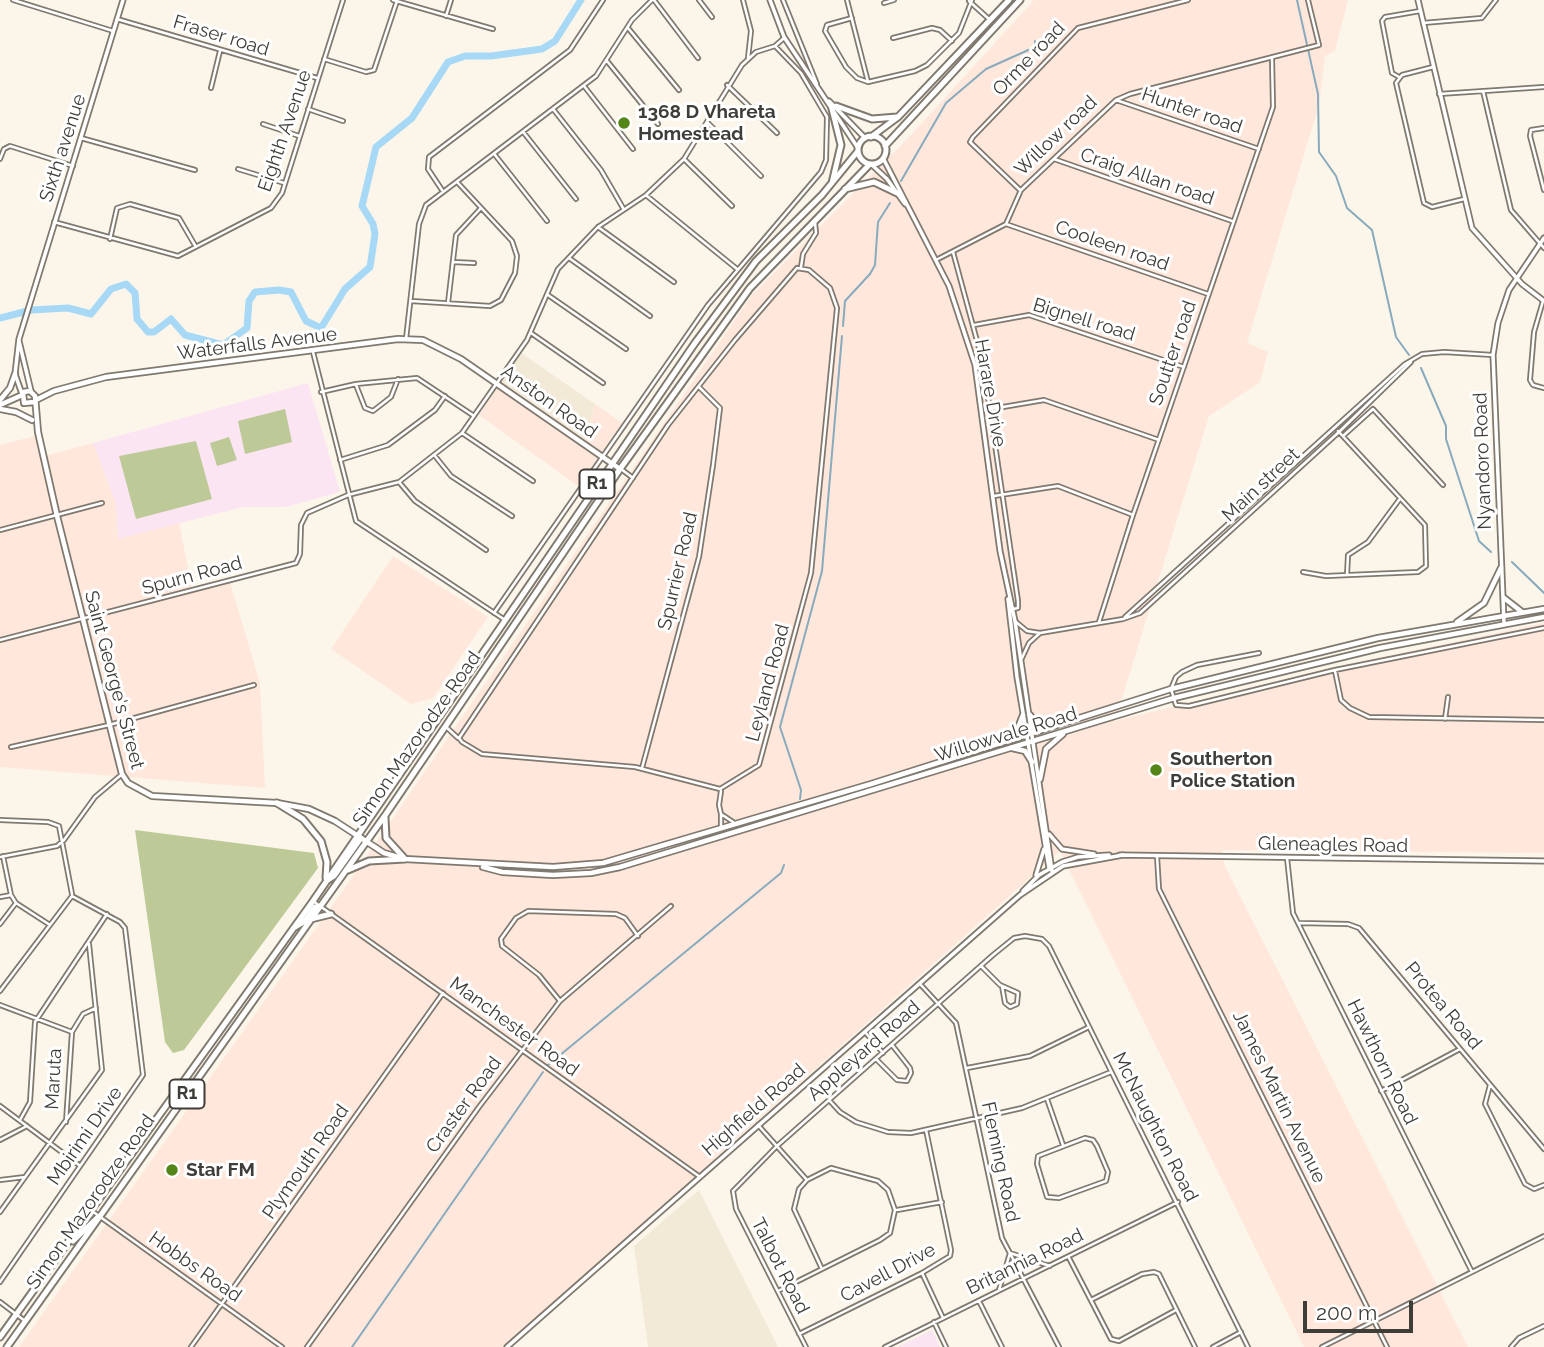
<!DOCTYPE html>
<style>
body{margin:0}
#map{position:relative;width:1544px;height:1347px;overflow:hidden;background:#fcf6ea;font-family:Raleway,sans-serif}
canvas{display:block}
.scale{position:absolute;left:1303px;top:1301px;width:110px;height:32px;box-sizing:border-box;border:4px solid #3f3d38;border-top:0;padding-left:9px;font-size:21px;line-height:24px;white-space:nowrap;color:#3f3d38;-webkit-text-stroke:5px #fff;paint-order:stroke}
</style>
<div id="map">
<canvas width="1544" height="1347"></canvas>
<div class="scale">200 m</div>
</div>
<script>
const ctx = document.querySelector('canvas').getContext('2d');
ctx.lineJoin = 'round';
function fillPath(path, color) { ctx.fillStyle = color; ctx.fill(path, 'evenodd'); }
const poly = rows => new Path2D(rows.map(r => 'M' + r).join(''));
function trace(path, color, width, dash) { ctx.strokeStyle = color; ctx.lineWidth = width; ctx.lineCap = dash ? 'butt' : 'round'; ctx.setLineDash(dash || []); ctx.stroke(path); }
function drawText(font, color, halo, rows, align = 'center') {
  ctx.font = font + ' Raleway,sans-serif'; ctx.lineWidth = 6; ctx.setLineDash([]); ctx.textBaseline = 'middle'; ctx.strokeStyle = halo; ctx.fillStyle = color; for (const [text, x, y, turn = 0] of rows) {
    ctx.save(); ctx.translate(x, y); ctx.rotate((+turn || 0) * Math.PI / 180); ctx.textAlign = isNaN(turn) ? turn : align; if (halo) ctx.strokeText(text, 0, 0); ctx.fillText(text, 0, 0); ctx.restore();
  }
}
fillPath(poly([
 [521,353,595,404,585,442,500,384],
 [699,1190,773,1337,778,1347,648,1347,634,1246]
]), '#f2e9d7');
fillPath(poly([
 [1034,0,1348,0,1335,51,1325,56,1319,105,1247,343,1268,352,1260,382,1209,416,1115,721,1325,669,1544,623,1544,853,1222,850,1224,864,1468,1347,1304,1347,1060,851,503,1347,19,1347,353,876,752,295,910,136],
 [500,384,585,441,595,404,622,423,578,486,479,415],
 [35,436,40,457,93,443,116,503,118,539,179,523,192,588,229,579,260,683,265,788,0,767,0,445],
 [393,556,488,617,433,698,411,704,331,649]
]), '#ffe7dc');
fillPath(poly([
 [308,383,340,492,286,507,243,507,118,539,116,503,93,443],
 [932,1330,940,1347,897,1347]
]), '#fce5f2');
fillPath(poly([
 [285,409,292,442,245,454,238,421],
 [229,437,237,460,217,466,210,443],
 [196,441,212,499,136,519,119,456],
 [135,830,314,853,318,868,184,1050,173,1053,165,1042]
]), '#bdca98');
trace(poly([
 [1297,0,1318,94,1319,152,1336,176,1347,208,1372,230,1396,337,1409,355],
 [901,181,946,103,986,69,1035,47,1035,41],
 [843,326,845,301,870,274,875,265,878,222,890,203],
 [1421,368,1446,426,1446,439,1479,541,1491,552],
 [1512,562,1544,593],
 [800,799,801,790,780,727,822,571,842,336],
 [548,1065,781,873,784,865],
 [352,1347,543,1072]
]), '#88aabd', 2);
trace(poly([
 [0,318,31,310,68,308,91,314,111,289,126,284,135,293,137,319,148,332,154,332,171,319,185,335,223,345,247,328,249,301,255,292,279,290,291,292,306,321,321,328,345,289,370,267,375,234,373,224,362,206,376,147,412,118,448,62,465,56,491,56,542,49,555,41,581,0]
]), '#a7d9f6', 7);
const minor = poly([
 [13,0,113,31],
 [393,0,493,29],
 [654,0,698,58],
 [699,0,712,17],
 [743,0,751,31,748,58],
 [783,0,817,84],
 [847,0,868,82],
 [969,1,990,20],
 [884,3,894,0],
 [446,16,451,0],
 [852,18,827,25,825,31,846,67,857,78,868,82],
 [117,19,317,78],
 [1423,23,1482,18,1496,0],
 [628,28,679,90],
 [893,38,932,28,940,30,952,41],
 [324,59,366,72,374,70,397,1],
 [607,61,658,124],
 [1433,67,1402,75,1396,83,1424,203,1432,207,1464,199],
 [1399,77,1392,73,1382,21,1385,17,1420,11],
 [868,82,915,71,927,65,959,33,972,0],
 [727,85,777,133],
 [584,86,633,149],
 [211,88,220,51],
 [1483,91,1511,210,1544,248],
 [1439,94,1544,87],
 [1116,100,1259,149],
 [308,109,343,121],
 [553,109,601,170,623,208],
 [707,122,761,176],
 [263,124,299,136],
 [1544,128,1531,130,1530,136,1544,190],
 [524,133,576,199],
 [81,138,195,170],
 [495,155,547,221],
 [0,159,4,149,10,146,73,166],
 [1054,159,1232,221],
 [685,160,732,206],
 [238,169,284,183],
 [442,190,428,169,429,157,570,50,603,0],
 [1020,190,970,142,973,137,1078,28,1188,0],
 [647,196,737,269],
 [54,222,178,256,271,208,282,193,343,0],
 [1006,224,1208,294],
 [598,227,674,282],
 [110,239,117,208,130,204,179,218,196,247],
 [953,252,983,363,1018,601,1018,608,1013,609],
 [569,258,650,316],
 [936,260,1006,224,1021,190,1116,100,1130,94,1319,45,1308,0],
 [453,262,474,263],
 [801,267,803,254,816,233,815,222],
 [797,268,809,270,830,288,837,308,811,573,759,765,720,789,635,767,482,754,462,742,459,738,668,425,735,340,797,268],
 [548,295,626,349],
 [411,301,490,306,501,300,515,273,517,256,512,241,458,183],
 [1543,301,1534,332,1530,380,1533,385,1544,388],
 [448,303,456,235,481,208],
 [974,325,1029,315,1184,367],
 [531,333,603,383],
 [406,339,419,224,426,205,596,76,632,20,652,0],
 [313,352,356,521,505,620],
 [356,385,365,408,373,411,391,397,398,379],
 [321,392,356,384,417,378,474,416],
 [991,409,1044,400,1159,440],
 [462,433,533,481],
 [1343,436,1373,409,1443,485],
 [435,456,451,476,512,516],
 [340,460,388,445,435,410,445,396],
 [621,469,633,478],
 [399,482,415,501,486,550],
 [994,496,1058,486,1133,515,1273,107,1272,58],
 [0,530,102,503],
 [1303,572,1326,576,1418,572,1426,566,1425,525,1338,431],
 [1347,575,1348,555,1368,542,1399,500],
 [494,613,708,305,821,172,826,160,827,117,801,73,775,46],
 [1125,617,1405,364,1422,354,1444,352,1493,355],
 [1016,622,1027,631,1040,633,1123,619,1140,613,1339,432,1411,362],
 [1099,622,1133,515],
 [0,640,296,563,300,554,301,525,307,513,348,495,399,482,462,433,527,340,558,269,598,227,646,195,684,159,742,65,756,52,775,46,784,38],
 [1259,653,1197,665,1182,672,1176,677,1171,689,1176,705,1189,706,1335,670,1544,628],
 [1022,658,1029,643,1040,633],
 [1335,671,1341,700,1350,708,1369,717,1544,720],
 [1445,719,1448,697],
 [445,726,458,738],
 [11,747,109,725,254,685],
 [642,768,699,557,713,465,720,408,699,387],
 [721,791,719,805,721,814,733,822],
 [0,820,48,822,59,826,72,894],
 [721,829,721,815],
 [3,856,11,895,16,903,50,925],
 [1157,856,1159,889,1387,1347],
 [0,857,57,846,64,840,95,797,121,775],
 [1287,858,1293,913,1472,1272],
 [0,897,11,895],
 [313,901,700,1177],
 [1299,923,1348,924,1359,928,1544,1149],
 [0,924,16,903],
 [981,966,1000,985,1018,993,1017,1004,1010,1007,1005,1003,1002,986],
 [920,984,956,1023,1002,1238,1059,1347],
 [0,991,72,896],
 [560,1001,539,975,502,946,501,939,516,918,528,911,616,914,625,918,638,936],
 [0,1005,72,1032],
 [865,1032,883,1053],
 [876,1059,897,1080,907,1081,911,1073,910,1068,892,1045],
 [967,1068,1030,1056,1089,1027],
 [1490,1085,1485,1104,1525,1184,1534,1189,1544,1185],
 [1381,1091,1460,1049],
 [1047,1099,1063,1145],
 [829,1100,840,1112,856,1122,888,1132,911,1133,1022,1108,1111,1072],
 [0,1106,79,1165],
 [20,1120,30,1102,35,1022,107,914],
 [66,1122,72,1032,83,1014,96,1008],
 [758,1125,807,1180],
 [1085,1138,1093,1140,1097,1146,1108,1172,1106,1181,1059,1198,1047,1197,1037,1164,1038,1156,1085,1138],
 [0,1140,27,1126],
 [0,1180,25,1177],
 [897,1210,942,1202],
 [92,1211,282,1347],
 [0,1212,102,1070,89,944],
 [1069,1258,1111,1339,1119,1341,1176,1310],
 [922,1273,943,1318],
 [0,1282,143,1075,125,928,120,922,72,896],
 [999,1290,1010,1253,1050,1266],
 [778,1291,880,1240,890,1233,895,1210,888,1190,878,1181,831,1168,807,1180,799,1189,794,1209,822,1269],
 [1091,1300,1142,1274,1154,1272,1159,1274,1195,1347],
 [979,1301,1002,1347],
 [0,1302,25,1321],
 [934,1322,946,1347],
 [799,1334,922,1273,950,1256,951,1250,926,1130],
 [191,1347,443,993],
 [307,1347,479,1107,560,1001,671,906],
 [806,1347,736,1209,733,1191,777,1146,993,955,1014,938,1025,936,1042,939,1049,946,1248,1347],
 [885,1347,1178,1202],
 [1213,1347,1241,1332],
 [1322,1347,1544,1236],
 [1511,1347,1519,1338,1544,1326]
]);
const tertiary = poly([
 [770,0,784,37,858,148],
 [1418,0,1472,228,1522,284,1544,301],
 [829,101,865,138],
 [883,158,949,286,975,365,1000,551,1015,621,1052,871],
 [871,164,887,179,905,204],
 [19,341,31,391],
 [22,394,15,374,19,339,123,0],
 [1008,599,1017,677,1049,868],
 [1504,623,1493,355,1498,323,1509,290,1544,238],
 [1049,834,1062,849,1094,854],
 [1120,855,1544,861],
 [1036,875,1044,849],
 [1023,891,1039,875,1062,862,1078,857,1109,855],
 [507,1347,1020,895,1063,866,1123,855]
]);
const secondary = poly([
 [0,400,10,388,15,374],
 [36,400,54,391,106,377,398,339,423,340,461,359,620,469],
 [34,402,24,403,23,392,30,391,35,396,38,432,57,516,122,774,128,783,152,796,277,803,309,809,335,821,384,853,405,859,553,867,603,863,871,784,1171,689,1378,638,1544,609],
 [0,405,20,396],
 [0,409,16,412,32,420],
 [1504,598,1522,612],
 [1457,622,1484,603,1501,568],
 [1030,715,1036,723,1046,726],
 [1015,735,1023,715],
 [1012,748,1025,751,1032,762],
 [1040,779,1046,749,1063,734],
 [483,867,502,872,553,875,591,873,620,867,1174,698,1380,648,1544,617]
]);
const trunk = poly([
 [836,106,872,119,897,117],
 '858 150a14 14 0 1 1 28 0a14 14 0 1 1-28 0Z',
 [871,137,898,117,1009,0],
 [885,146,1020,0],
 [832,183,841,145,832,109],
 [845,189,874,182,897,193],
 [277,803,303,819,321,841,327,862,326,878],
 [385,817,386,838,405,859],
 [348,870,369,861,405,859],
 [328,880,334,876,361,838],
 [311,919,331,914],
 [295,927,305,921,315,907,320,907],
 [73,1241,98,1217],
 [0,1337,313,901,695,343,756,261,822,195,858,151],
 [7,1347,386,814,620,469,750,288,870,164]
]);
trace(minor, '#7f796f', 6);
trace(tertiary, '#7f796f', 7);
trace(secondary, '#7f796f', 8);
trace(trunk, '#7f796f', 9);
trace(minor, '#fff', 2.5);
trace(tertiary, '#fff', 3.5);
trace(secondary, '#fff', 4.5);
trace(trunk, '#fff', 5);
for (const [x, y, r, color] of [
 [624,123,7,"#548518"],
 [1156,770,7,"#548518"],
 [172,1170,7,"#548518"]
]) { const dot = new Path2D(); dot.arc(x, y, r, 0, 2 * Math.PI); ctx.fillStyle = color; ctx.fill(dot); trace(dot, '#fff', 2.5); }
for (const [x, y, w] of [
 [597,484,35],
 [187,1094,35]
]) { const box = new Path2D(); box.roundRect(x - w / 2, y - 14.5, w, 29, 5); ctx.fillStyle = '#fff'; ctx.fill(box); trace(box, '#3f3d38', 2); }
drawText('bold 18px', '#3f3d38', null, [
 ["R1",597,484],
 ["R1",187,1094]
]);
drawText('19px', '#3f3d38', '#fff', [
 ["Fraser road",221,36,17],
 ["Orme road",1029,59,-46],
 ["Hunter road",1192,111,19],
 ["Eighth Avenue",285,131,-71],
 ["Willow road",1056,136,-44],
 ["Sixth avenue",63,148,-72],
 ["Craig Allan road",1147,177,19],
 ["Cooleen road",1112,246,19],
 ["Bignell road",1084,320,17],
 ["Waterfalls Avenue",257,344,-7],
 ["Soutter road",1173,353,-71],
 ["Harare Drive",990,393,80],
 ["Anston Road",549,402,35],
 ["Nyandoro Road",1483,461,-92],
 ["Main street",1261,485,-43],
 ["Spurrier Road",678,571,-77],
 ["Spurn Road",192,576,-15],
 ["Saint George's Street",114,680,75],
 ["Leyland Road",768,683,-75],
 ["Willowvale Road",1006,735,-17],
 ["Simon Mazorodze Road",417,739,-55],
 ["Gleneagles Road",1333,845,1],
 ["Protea Road",1443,1006,50],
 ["Manchester Road",514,1027,36],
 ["Appleyard Road",864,1051,-41],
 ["Hawthorn Road",1382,1062,64],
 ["Maruta",54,1079,-87],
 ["James Martin Avenue",1279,1097,64],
 ["Craster Road",464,1105,-54],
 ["Highfield Road",754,1110,-41],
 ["McNaughton Road",1155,1127,63],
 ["Mbirimi Drive",85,1136,-55],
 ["Plymouth Road",306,1162,-55],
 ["Fleming Road",1000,1162,78],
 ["Simon Mazorodze Road",91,1202,-55],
 ["Britannia Road",1025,1262,-26],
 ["Talbot Road",780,1266,63],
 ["Hobbs Road",195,1267,35],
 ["Cavell Drive",888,1273,-28]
]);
drawText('bold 19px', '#3f3d38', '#fff', [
 ["1368 D Vhareta",638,112],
 ["Homestead",638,134],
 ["Southerton",1170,759],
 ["Police Station",1170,781],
 ["Star FM",186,1170]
], 'left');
</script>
